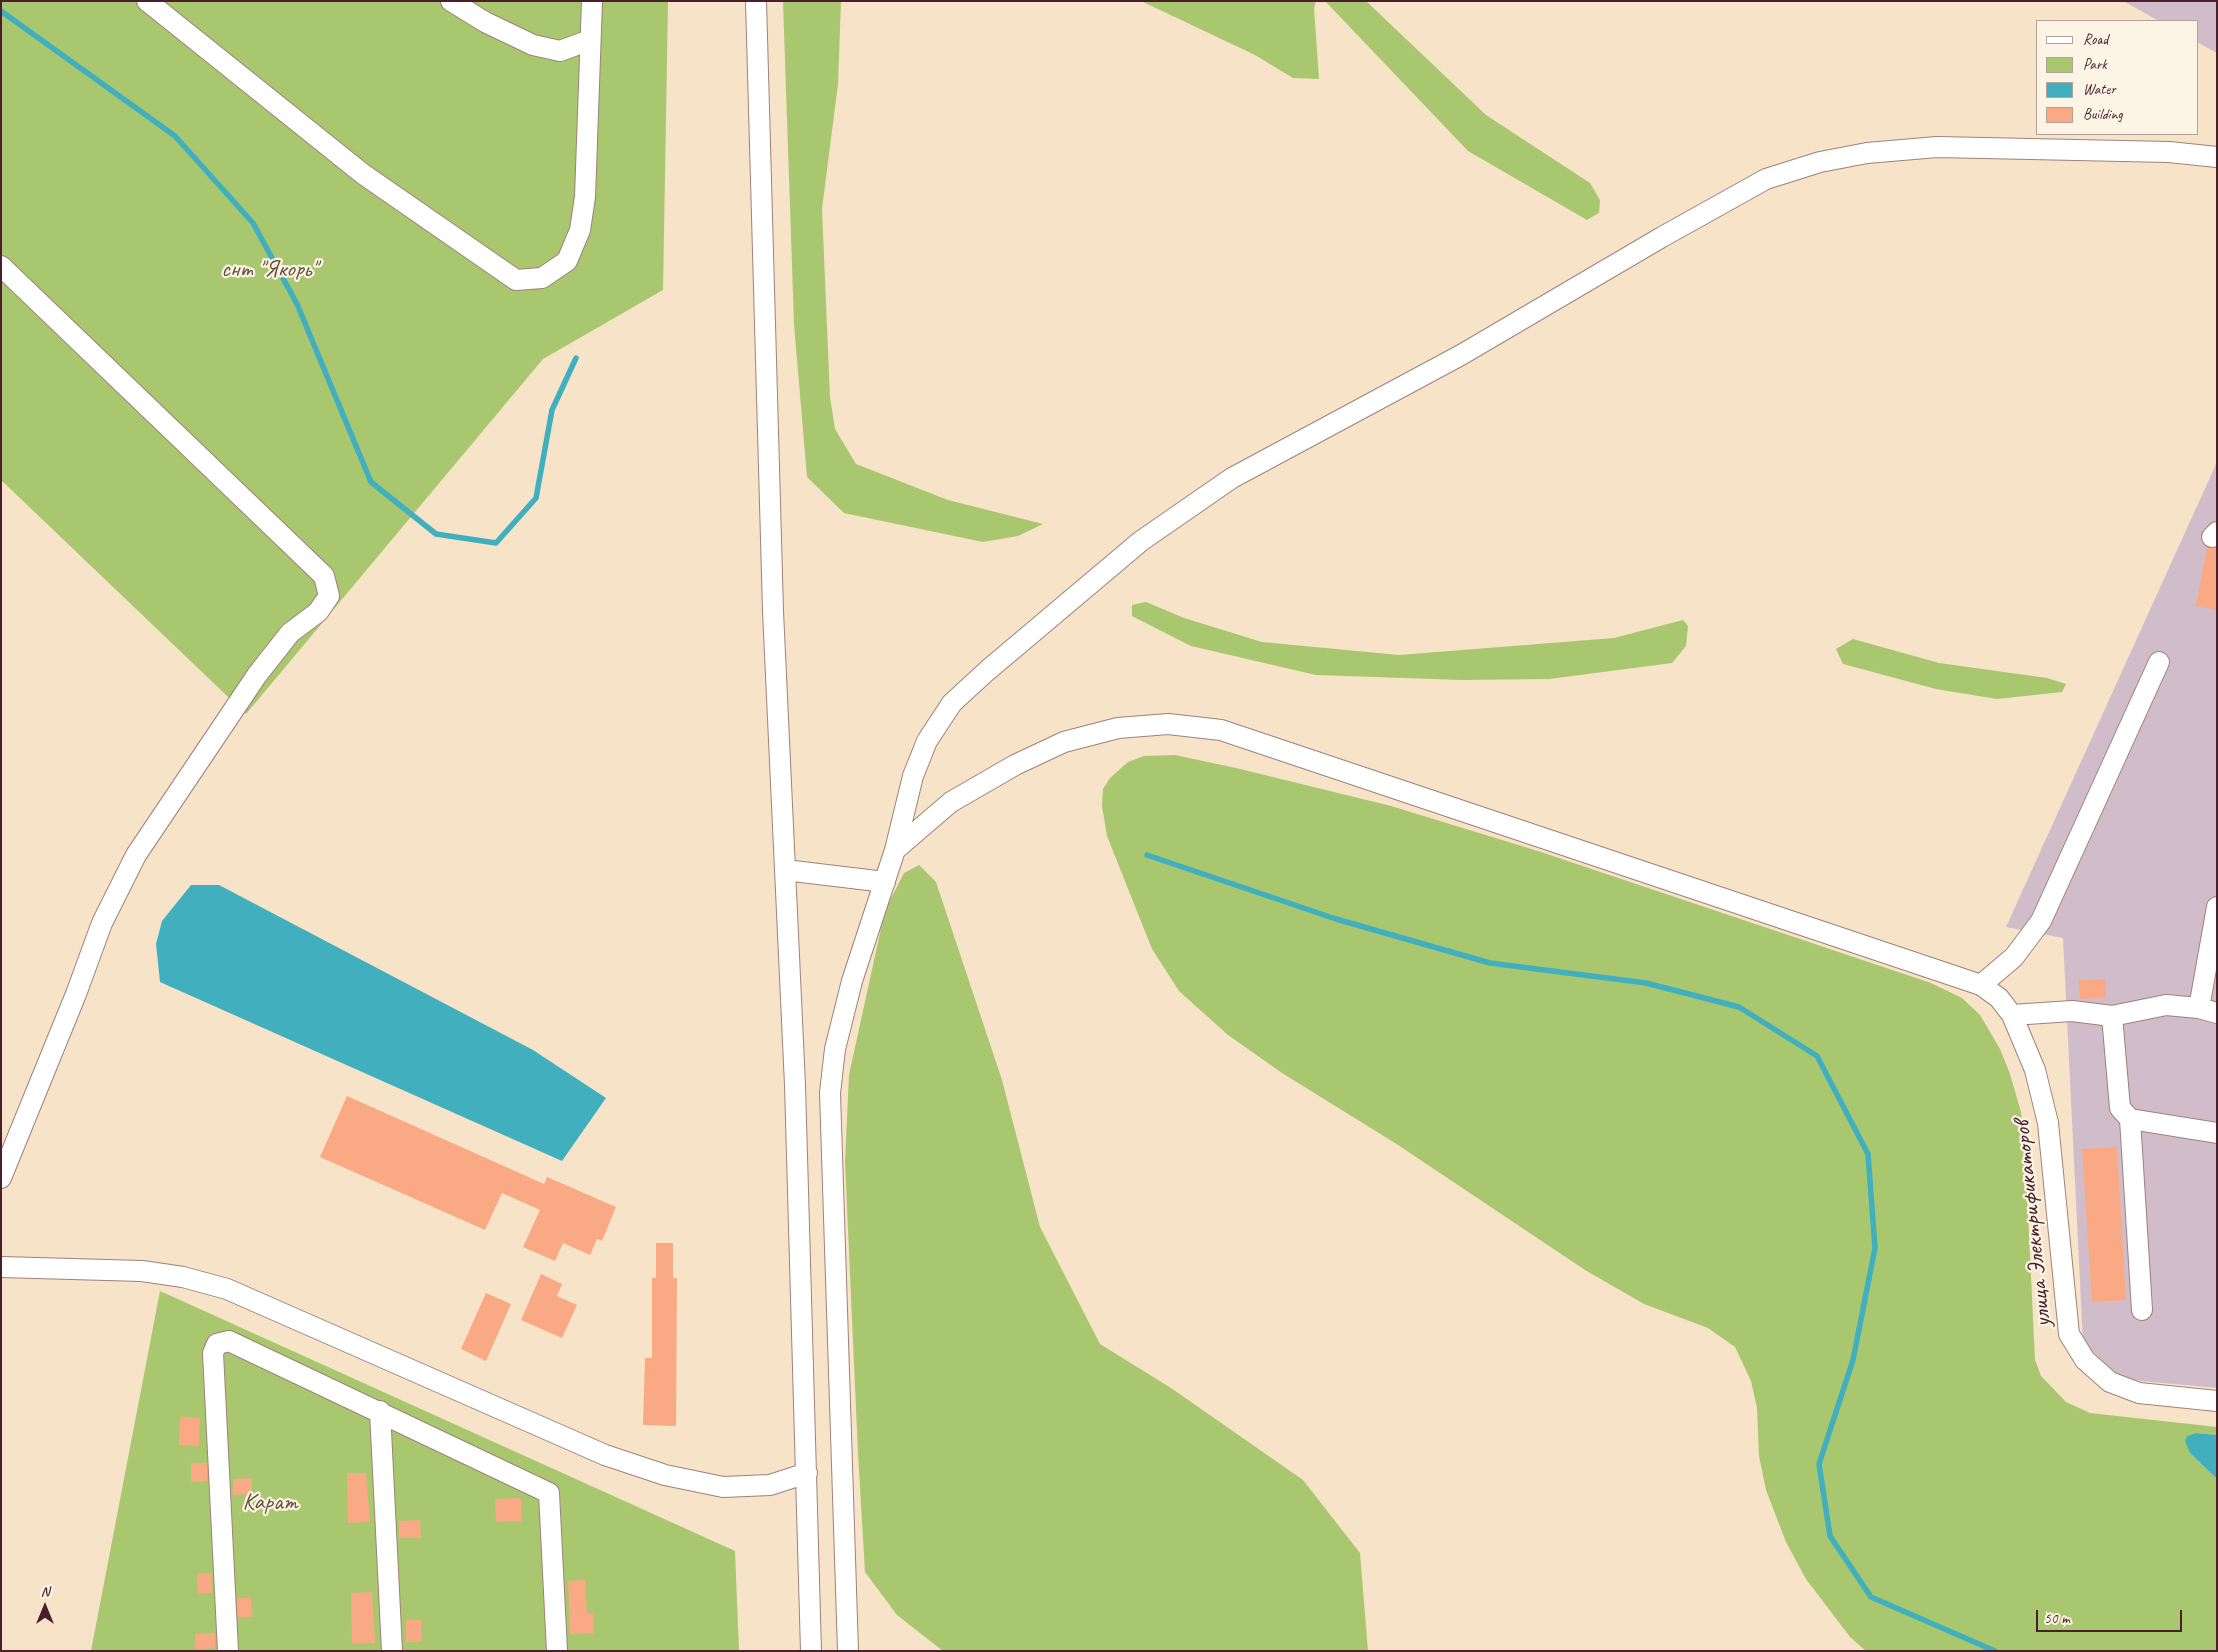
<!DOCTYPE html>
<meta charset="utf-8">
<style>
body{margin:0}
#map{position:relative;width:2218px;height:1652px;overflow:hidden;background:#f6e3c8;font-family:Caveat,sans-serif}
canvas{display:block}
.frame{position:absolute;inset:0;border:2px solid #4a1f2b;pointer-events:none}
.legend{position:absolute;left:2036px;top:20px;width:162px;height:115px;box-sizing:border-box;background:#fcf5e5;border:1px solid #b59f9b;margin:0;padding:6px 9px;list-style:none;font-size:15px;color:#4a1f2b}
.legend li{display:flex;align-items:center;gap:10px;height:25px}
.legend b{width:25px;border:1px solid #b59f9b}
.north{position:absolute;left:20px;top:1582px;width:50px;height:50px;-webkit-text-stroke:4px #fcf5e5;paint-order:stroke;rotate:0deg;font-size:14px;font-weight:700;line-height:20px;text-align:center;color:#4a1f2b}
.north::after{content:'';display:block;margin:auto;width:18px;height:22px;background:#4a1f2b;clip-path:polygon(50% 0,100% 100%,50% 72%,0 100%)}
.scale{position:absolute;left:2036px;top:1610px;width:146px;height:22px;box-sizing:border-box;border:2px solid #4a1f2b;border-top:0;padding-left:6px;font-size:15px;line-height:18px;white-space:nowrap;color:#4a1f2b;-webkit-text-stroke:4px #fcf5e5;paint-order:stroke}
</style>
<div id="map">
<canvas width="2218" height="1652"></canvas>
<div class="frame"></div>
<ul class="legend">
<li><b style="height:6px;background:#fff"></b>Road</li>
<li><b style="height:14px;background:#a9c76f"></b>Park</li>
<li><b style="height:14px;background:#41afbe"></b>Water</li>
<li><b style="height:14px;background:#f9aa84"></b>Building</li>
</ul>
<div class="north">N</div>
<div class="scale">50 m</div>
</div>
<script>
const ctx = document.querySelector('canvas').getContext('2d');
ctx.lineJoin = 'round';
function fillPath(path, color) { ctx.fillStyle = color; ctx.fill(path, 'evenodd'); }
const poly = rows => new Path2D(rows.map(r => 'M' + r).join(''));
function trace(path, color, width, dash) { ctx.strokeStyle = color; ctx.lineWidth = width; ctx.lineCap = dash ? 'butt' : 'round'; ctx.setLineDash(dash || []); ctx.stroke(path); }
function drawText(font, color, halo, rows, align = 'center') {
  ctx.font = font + ' Caveat,sans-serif'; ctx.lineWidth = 4.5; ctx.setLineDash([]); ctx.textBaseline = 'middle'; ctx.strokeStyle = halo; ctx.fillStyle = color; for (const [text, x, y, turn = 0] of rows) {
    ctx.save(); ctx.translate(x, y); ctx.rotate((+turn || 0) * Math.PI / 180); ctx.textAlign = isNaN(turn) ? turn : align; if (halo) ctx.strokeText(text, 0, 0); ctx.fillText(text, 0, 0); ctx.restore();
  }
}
fillPath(poly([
 [2123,1,2217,1,2217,53,2197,42,2197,21,2159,21],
 [2217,462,2217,1388,2140,1381,2119,1376,2083,1343,2063,938,2006,927]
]), '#d1bdc9');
fillPath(poly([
 [1,1,668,1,663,290,543,359,246,714,1,480],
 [783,1,841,1,838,84,822,209,830,397,835,429,856,464,948,500,1043,524,1018,536,983,542,844,513,807,477,794,324],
 [1141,1,1316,1,1314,8,1319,79,1293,78,1255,55],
 [1325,1,1366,1,1486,115,1590,183,1600,200,1599,213,1587,220,1468,151],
 [1146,602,1184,618,1262,642,1399,655,1614,638,1683,620,1688,626,1686,646,1672,663,1549,679,1462,680,1316,675,1191,646,1132,616,1132,605],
 [1853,639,1939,663,2047,678,2066,684,2062,692,1997,699,1936,689,1843,664,1836,649],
 [1175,755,1236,768,1391,806,1538,851,1931,983,1962,998,1980,1015,2000,1049,2010,1074,2021,1112,2026,1171,2035,1360,2041,1376,2066,1402,2090,1413,2217,1427,2217,1435,2195,1433,2190,1453,2217,1479,2217,1651,1866,1651,1850,1637,1806,1579,1786,1542,1766,1490,1759,1456,1757,1408,1751,1381,1735,1347,1708,1328,1644,1304,1585,1270,1395,1143,1282,1073,1228,1035,1179,991,1152,949,1107,836,1102,806,1103,789,1110,778,1128,762,1144,756],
 [919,865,936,882,1002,1080,1040,1227,1100,1344,1171,1388,1303,1480,1360,1553,1368,1651,943,1651,897,1615,865,1572,858,1453,845,1162,849,1075,885,910,904,873],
 [160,1291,735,1551,739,1651,91,1651]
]), '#a9c76f');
fillPath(poly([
 [191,885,219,885,533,1050,606,1098,562,1161,160,982,156,944,162,921],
 [2196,1433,2217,1435,2217,1479,2190,1453,2185,1441,2187,1436]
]), '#41afbe');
trace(poly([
 [1,11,175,136,253,223,297,304,371,482,436,534,496,543,536,498,552,410,576,358],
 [1147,855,1336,919,1490,963,1646,983,1739,1007,1817,1056,1868,1154,1875,1248,1853,1360,1819,1464,1830,1536,1871,1597,1995,1651]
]), '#41afbe', 5.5);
fillPath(poly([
 [2207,547,2217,548,2217,610,2196,606],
 [2106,979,2106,998,2080,999,2079,980],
 [347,1096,544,1184,547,1177,616,1207,602,1241,597,1239,590,1255,563,1243,555,1261,523,1247,540,1210,502,1193,485,1230,320,1157],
 [2117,1147,2126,1300,2092,1302,2082,1149],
 [656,1243,673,1243,673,1278,677,1278,676,1426,643,1425,645,1358,652,1358,652,1278,656,1278],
 [541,1274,562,1284,557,1296,577,1305,562,1338,521,1320],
 [486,1293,511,1304,486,1361,461,1349],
 [180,1417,200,1418,199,1446,179,1445],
 [191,1463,207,1463,207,1481,191,1482],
 [347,1473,366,1473,370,1522,348,1523],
 [252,1478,252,1494,233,1495,233,1479],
 [521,1498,522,1521,496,1522,495,1499],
 [420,1520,421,1538,399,1538,399,1521],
 [212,1573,212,1593,198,1593,197,1574],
 [585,1580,587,1614,593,1614,594,1633,570,1634,568,1581],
 [372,1592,375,1643,352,1643,351,1593],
 [237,1598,251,1598,252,1617,238,1617],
 [406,1620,421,1620,422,1642,406,1642],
 [215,1633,215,1648,196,1649,195,1634]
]), '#f9aa84');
const minor = poly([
 [147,1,363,174,516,280,542,278,567,261,580,230,585,197,592,1],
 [451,1,485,22,533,45,560,51,590,40],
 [756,1,773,611,795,1085,811,1651],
 [1,266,324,576,329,596,318,612,290,633,257,675,136,855,102,923,76,994,1,1178],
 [2212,537,2217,532],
 [895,850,951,802,1015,765,1064,742,1118,728,1168,724,1221,730,1981,985,1999,998,2012,1015,2035,1070,2048,1123,2069,1334,2085,1360,2110,1382,2139,1393,2217,1401],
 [785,870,885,882],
 [1981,985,2014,957,2041,921,2159,662],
 [2199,1008,2217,907],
 [2012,1015,2072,1011,2112,1016,2166,1005,2199,1008,2217,1013],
 [2112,1016,2120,1108,2130,1119,2217,1133],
 [2130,1119,2142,1310],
 [1,1267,142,1271,183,1277,227,1289,605,1455,665,1475,723,1487,770,1485,807,1473],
 [380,1411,392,1651],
 [228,1651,213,1353,217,1344,229,1341,549,1493,557,1651],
 [848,1651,830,1093,835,1049,852,981,895,850,913,776,927,741,952,703,988,670,1141,541,1232,478,1461,355,1662,237,1766,179,1820,162,1867,153,1937,147,2169,152,2217,157]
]);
trace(minor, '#a0817a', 22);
trace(minor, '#fff', 20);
drawText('24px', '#66513f', '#fcf5e5', [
 ["снт \"Якорь\"",269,270],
 ["Карат",270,1503]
]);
drawText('24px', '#4a1f2b', '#fcf5e5', [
 ["улица Электрификаторов",2033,1224,-96]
]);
</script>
